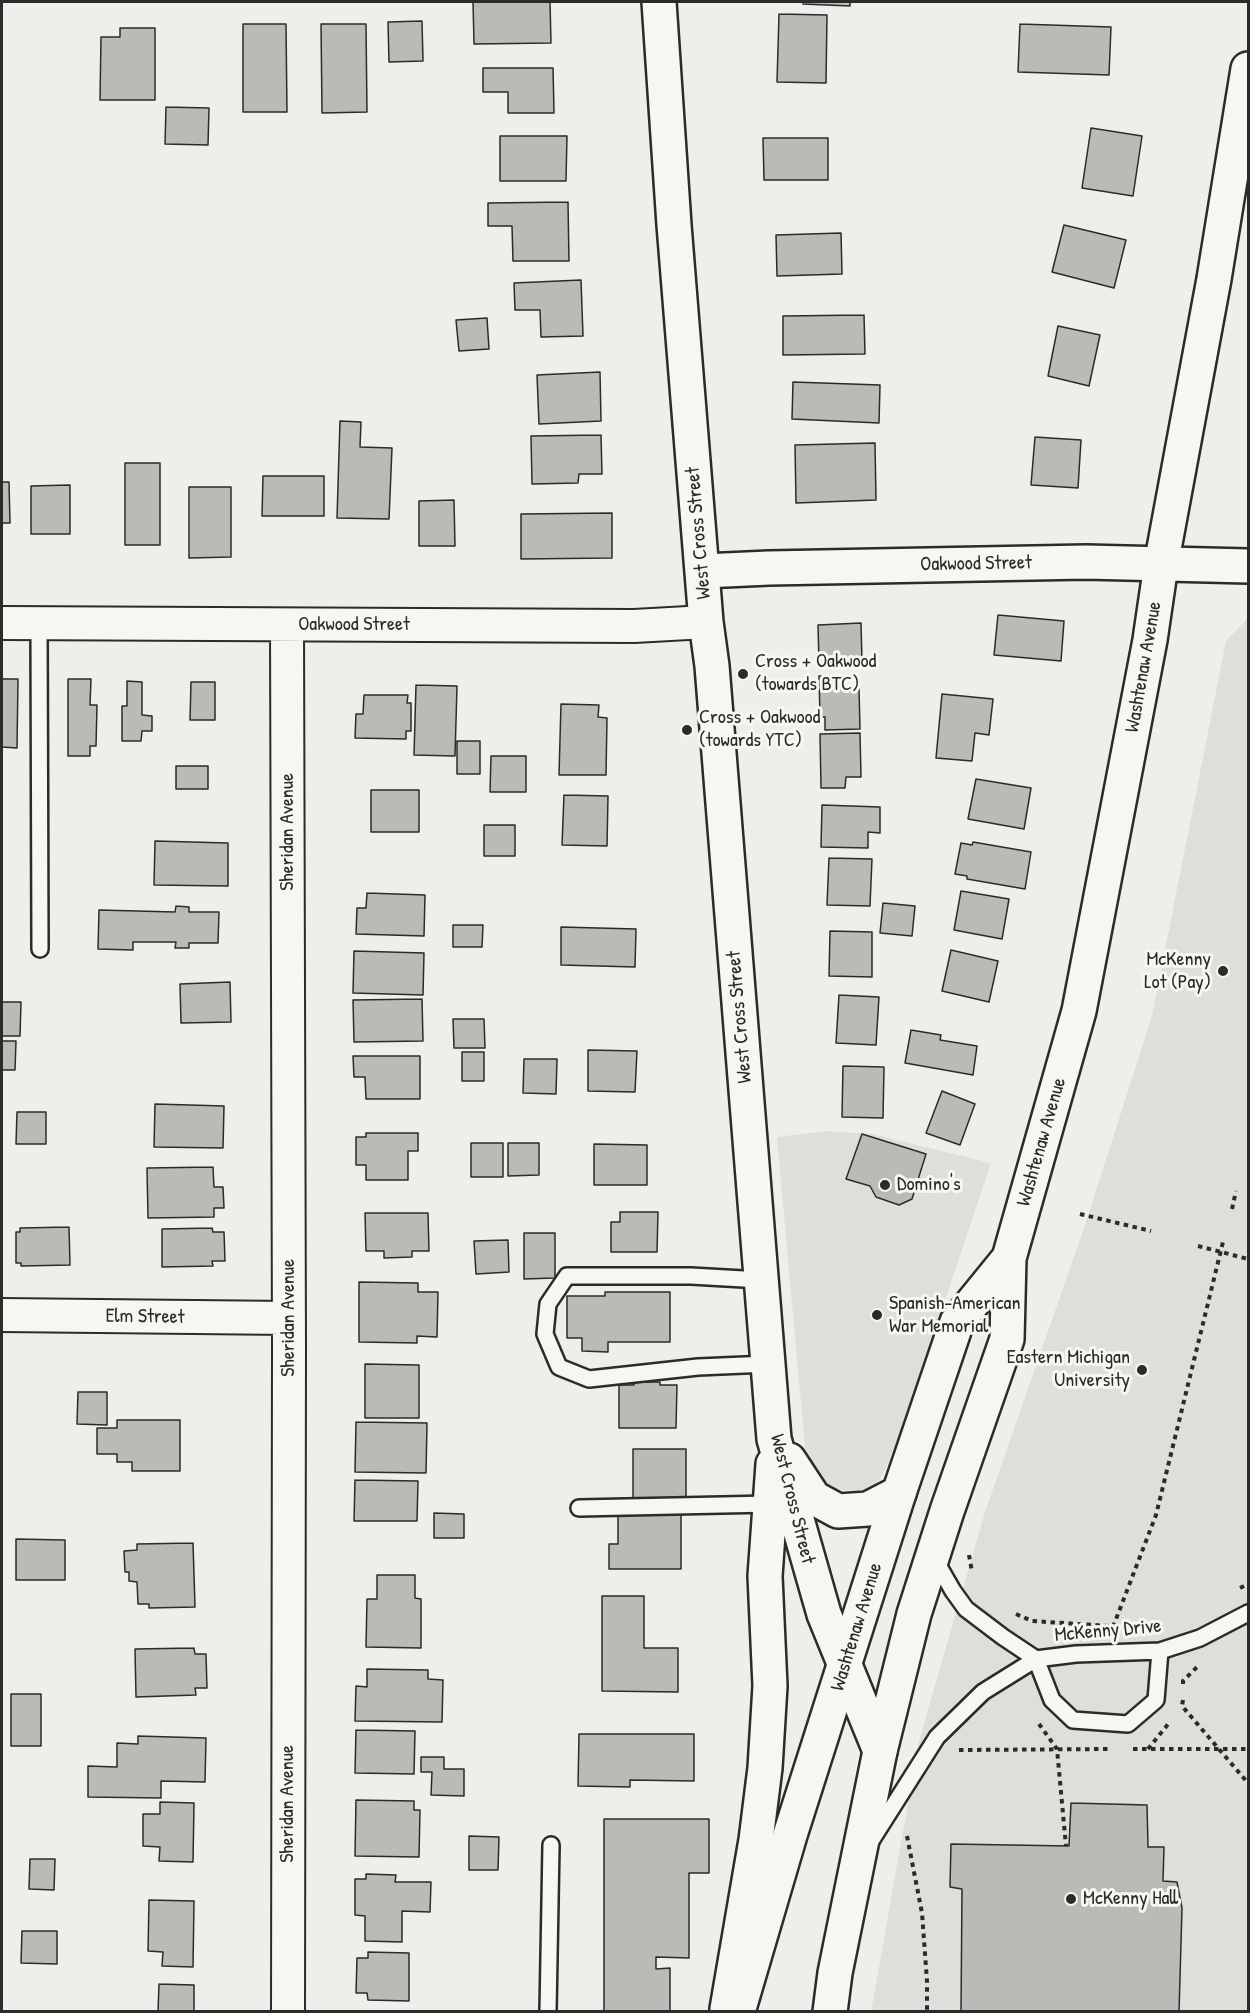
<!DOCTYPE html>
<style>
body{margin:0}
#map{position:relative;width:1250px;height:2013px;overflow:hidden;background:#eeeeea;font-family:"Patrick Hand",sans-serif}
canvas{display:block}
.frame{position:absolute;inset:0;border:3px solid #2b2b2b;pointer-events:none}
</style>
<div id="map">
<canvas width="1250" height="2013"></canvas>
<div class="frame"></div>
</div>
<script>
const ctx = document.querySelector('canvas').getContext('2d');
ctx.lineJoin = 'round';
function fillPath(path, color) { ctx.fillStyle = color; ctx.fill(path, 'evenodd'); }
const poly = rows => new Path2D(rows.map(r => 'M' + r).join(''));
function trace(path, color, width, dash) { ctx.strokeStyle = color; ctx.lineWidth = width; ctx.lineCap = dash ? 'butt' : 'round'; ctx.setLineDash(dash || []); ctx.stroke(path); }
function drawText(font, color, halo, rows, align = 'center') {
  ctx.font = font + ' "Patrick Hand",sans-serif'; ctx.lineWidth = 6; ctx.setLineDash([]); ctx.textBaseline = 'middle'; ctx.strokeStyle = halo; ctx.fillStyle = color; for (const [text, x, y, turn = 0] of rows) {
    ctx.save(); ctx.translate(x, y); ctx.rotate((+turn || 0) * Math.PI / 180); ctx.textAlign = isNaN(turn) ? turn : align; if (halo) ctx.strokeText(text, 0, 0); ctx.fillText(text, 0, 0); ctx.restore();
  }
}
fillPath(poly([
 [1248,618,1248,2011,871,2012,919,1741,985,1512,1084,1228,1152,1016,1226,641],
 [827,1131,872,1134,991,1163,900,1434,885,1470,877,1483,868,1490,840,1490,828,1485,812,1464,805,1448,777,1137]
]), '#dededb');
const building = poly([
 [473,2,550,2,551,43,474,44,473,2],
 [803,2,850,2,850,6,803,4,803,2],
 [779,14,827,15,826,83,777,82,779,14],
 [422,21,423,61,389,62,388,22,422,21],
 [243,24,286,24,287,112,243,112,243,24],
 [321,24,366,24,367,112,322,113,321,24],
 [1020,24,1111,27,1109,75,1018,72,1020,24],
 [120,28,155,28,155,100,100,100,101,37,120,37,120,28],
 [483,68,553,68,554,113,508,113,508,92,483,92,483,68],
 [166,107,209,108,208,145,165,144,166,107],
 [1091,128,1142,136,1133,196,1082,188,1091,128],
 [500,136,567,136,566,181,500,181,500,136],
 [763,138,828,138,828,180,764,180,763,138],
 [568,202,569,261,513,261,512,226,488,226,488,203,568,202],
 [1064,225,1126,240,1114,288,1052,272,1064,225],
 [841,233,842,274,777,276,776,235,841,233],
 [581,280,583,336,541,337,540,310,515,310,514,283,581,280],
 [864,315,865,354,783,355,783,316,864,315],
 [487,318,489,349,459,351,456,320,487,318],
 [1058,326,1100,335,1089,386,1048,376,1058,326],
 [600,372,601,421,539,424,537,375,600,372],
 [793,382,880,385,879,423,792,419,793,382],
 [340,421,361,422,360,447,392,448,389,519,337,518,340,421],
 [601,435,602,474,579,474,578,483,532,484,531,436,601,435],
 [1035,437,1081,440,1078,488,1031,485,1035,437],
 [875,443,876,500,796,503,795,445,875,443],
 [125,463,160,463,160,545,125,545,125,463],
 [263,476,324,476,324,516,262,516,263,476],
 [2,482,9,482,10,523,2,523,2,482],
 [70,485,70,534,31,534,31,486,70,485],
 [189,487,231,487,231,557,189,558,189,487],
 [454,500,455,546,419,546,419,501,454,500],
 [612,513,612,558,521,559,521,514,612,513],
 [998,615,1064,621,1061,661,994,655,998,615],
 [861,623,862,662,819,663,818,625,861,623],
 [819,676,841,676,841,689,859,688,860,729,825,730,825,717,820,717,819,676],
 [2,679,18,679,17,748,2,747,2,679],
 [68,679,91,679,90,705,97,705,96,746,90,746,90,756,68,756,68,679],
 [127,681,142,682,142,715,152,716,152,731,142,731,141,741,122,741,122,706,127,706,127,681],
 [191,682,215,682,215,720,190,720,191,682],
 [416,685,457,686,455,756,414,755,416,685],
 [942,694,993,699,989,735,975,733,972,761,936,758,942,694],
 [364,695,408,695,407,703,411,703,411,731,406,731,406,739,355,738,356,714,363,714,364,695],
 [561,704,599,705,598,717,607,718,606,775,559,775,561,704],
 [860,733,861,777,846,777,845,788,821,788,820,734,860,733],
 [457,741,480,741,480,774,457,774,457,741],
 [491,756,526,756,526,792,490,792,491,756],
 [176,766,208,766,208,789,176,789,176,766],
 [976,779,1031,788,1024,829,968,819,976,779],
 [371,790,419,790,419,832,371,832,371,790],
 [564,795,608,796,607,846,562,845,564,795],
 [822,805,880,807,880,833,868,832,868,848,821,847,822,805],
 [484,825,515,825,515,856,484,856,484,825],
 [155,841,228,843,228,886,154,885,155,841],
 [973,842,1031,852,1025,889,967,879,967,876,955,874,961,843,972,845,973,842],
 [829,858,872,859,870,906,827,905,829,858],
 [961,891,1009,899,1002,939,954,930,961,891],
 [367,893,425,895,424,936,356,934,357,908,366,908,367,893],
 [883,903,915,906,912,936,880,933,883,903],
 [176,906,189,907,189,912,219,912,218,943,189,943,189,948,175,948,176,942,133,942,133,950,98,949,99,910,175,912,176,906],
 [453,925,483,925,482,947,453,947,453,925],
 [561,927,636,929,635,967,561,965,561,927],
 [830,931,872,932,872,977,829,976,830,931],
 [951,950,998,961,989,1002,942,991,951,950],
 [354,951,424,953,423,995,353,993,354,951],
 [230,982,231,1022,181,1023,180,984,230,982],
 [839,995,879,997,876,1045,836,1043,839,995],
 [422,999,423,1041,354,1042,353,1000,422,999],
 [2,1002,21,1002,20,1036,2,1036,2,1002],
 [453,1019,484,1019,485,1048,454,1048,453,1019],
 [911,1030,941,1035,940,1040,977,1046,973,1075,905,1063,911,1030],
 [2,1041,16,1041,15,1070,2,1070,2,1041],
 [588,1050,637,1051,635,1092,588,1091,588,1050],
 [462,1052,484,1052,484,1081,462,1081,462,1052],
 [353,1056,420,1056,420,1099,366,1099,365,1077,354,1077,353,1056],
 [524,1059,557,1059,556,1094,523,1093,524,1059],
 [843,1066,884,1067,883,1118,842,1117,843,1066],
 [942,1091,975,1104,960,1145,926,1133,942,1091],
 [155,1104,224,1106,223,1148,154,1147,155,1104],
 [17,1112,46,1112,46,1144,16,1144,17,1112],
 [366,1133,418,1133,418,1151,408,1151,408,1180,366,1180,366,1165,356,1165,356,1137,366,1137,366,1133],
 [862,1134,926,1154,912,1199,899,1205,876,1197,870,1186,846,1179,862,1134],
 [471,1143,503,1143,503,1177,471,1177,471,1143],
 [508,1143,539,1143,539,1175,508,1176,508,1143],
 [594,1144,647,1145,647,1185,594,1185,594,1144],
 [213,1167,214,1187,223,1187,224,1208,214,1208,214,1217,148,1218,147,1168,213,1167],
 [620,1212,658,1212,657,1252,611,1252,611,1222,620,1222,620,1212],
 [365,1213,428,1213,429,1251,412,1251,412,1257,384,1258,384,1251,366,1251,365,1213],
 [69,1227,70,1265,21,1266,21,1263,16,1263,16,1232,20,1232,20,1228,69,1227],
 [212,1228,213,1232,224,1232,225,1261,212,1261,213,1266,162,1267,162,1229,212,1228],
 [524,1233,555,1233,555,1278,524,1279,524,1233],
 [508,1240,509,1272,476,1274,474,1241,508,1240],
 [359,1282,418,1283,418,1292,438,1292,437,1337,417,1336,417,1343,359,1342,359,1282],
 [605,1292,670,1292,670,1342,608,1342,608,1352,582,1351,582,1338,567,1338,567,1296,605,1296,605,1292],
 [365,1364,419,1365,419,1418,365,1418,365,1364],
 [634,1382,660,1382,660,1385,677,1385,676,1428,619,1428,619,1385,634,1385,634,1382],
 [78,1392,107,1392,107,1425,77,1424,78,1392],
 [117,1420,180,1420,180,1471,132,1471,132,1462,117,1462,117,1454,97,1454,97,1428,117,1428,117,1420],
 [356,1422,427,1423,426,1473,355,1472,356,1422],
 [633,1449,686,1449,686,1499,633,1498,633,1449],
 [355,1480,418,1481,417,1521,354,1521,355,1480],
 [434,1513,464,1514,464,1538,434,1538,434,1513],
 [618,1513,681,1513,681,1569,609,1569,609,1544,618,1544,618,1513],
 [16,1539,65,1540,65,1580,16,1580,16,1539],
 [193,1543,195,1607,149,1608,149,1604,138,1604,137,1582,129,1581,129,1572,125,1572,124,1551,137,1550,137,1544,193,1543],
 [377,1575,415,1575,415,1598,421,1599,421,1648,366,1647,367,1599,377,1599,377,1575],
 [602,1596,644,1596,644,1648,678,1648,678,1692,602,1691,602,1596],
 [194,1648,195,1654,206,1654,207,1688,195,1688,196,1695,136,1697,135,1649,194,1648],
 [367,1669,428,1670,428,1679,443,1680,442,1722,355,1721,356,1686,367,1687,367,1669],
 [11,1694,41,1694,41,1746,11,1746,11,1694],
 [356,1730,415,1731,414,1774,355,1773,356,1730],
 [579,1734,694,1734,694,1781,630,1780,630,1787,578,1786,579,1734],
 [138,1736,206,1738,205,1782,161,1781,161,1798,88,1797,88,1766,117,1767,117,1743,138,1744,138,1736],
 [421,1757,444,1757,444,1769,464,1769,464,1796,431,1795,432,1772,421,1772,421,1757],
 [356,1800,414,1801,414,1810,420,1810,419,1857,355,1856,356,1800],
 [160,1802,194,1803,193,1862,159,1861,160,1847,143,1846,143,1814,160,1814,160,1802],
 [1071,1803,1147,1805,1148,1847,1164,1847,1163,1881,1177,1882,1182,1908,1179,2012,961,2012,962,1889,950,1887,951,1844,1069,1846,1071,1803],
 [604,1819,709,1819,709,1873,689,1873,689,1958,656,1957,656,1969,670,1968,670,2011,604,2012,604,1819],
 [469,1836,499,1837,498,1870,469,1870,469,1836],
 [30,1859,55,1859,54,1890,29,1889,30,1859],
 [366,1874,396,1875,395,1882,431,1882,430,1912,402,1911,402,1942,365,1941,365,1916,355,1915,355,1879,366,1879,366,1874],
 [149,1900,194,1901,193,1967,162,1966,163,1952,148,1951,149,1900],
 [22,1931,57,1931,57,1964,21,1963,22,1931],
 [368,1952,409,1953,409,2001,368,2000,367,1993,356,1993,357,1958,368,1958,368,1952],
 [159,1984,194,1985,194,2012,158,2012,159,1984]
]);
fillPath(building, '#babab7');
trace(building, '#2b2b2b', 1.5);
const service = poly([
 [39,623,40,949],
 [761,1280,691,1276,567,1276,548,1304,545,1334,559,1367,589,1379,698,1367,768,1364],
 [579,1508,770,1504],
 [934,1558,953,1591,966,1609,1003,1637,1036,1659,1052,1700,1073,1720,1128,1724,1156,1700,1160,1651],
 [871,1841,937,1737,983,1692,1036,1659,1076,1654,1160,1651,1200,1638,1248,1613],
 [548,2012,551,1845]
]);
const minor = poly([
 [2,623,634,626,706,622],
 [287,625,289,1349,288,2012],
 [2,1315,289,1318]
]);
const tertiary = poly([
 [703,571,769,568,1086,562,1248,566]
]);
const secondary = poly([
 [659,2,674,225,706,622,712,666,774,1439,824,1614,880,1751],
 [789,1460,814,1498,838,1511,868,1509,899,1493],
 [727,2009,756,1840,765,1768,770,1686,765,1576,773,1464]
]);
const primary = poly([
 [738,2012,790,1835,899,1493,957,1322,1009,1258],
 [830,2012,835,1973,880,1751,914,1614,947,1511,1007,1339,1009,1258,1079,1011,1150,640,1161,565,1214,279,1248,69]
]);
trace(service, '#2b2b2b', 20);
trace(minor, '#2b2b2b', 36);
trace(tertiary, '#2b2b2b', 38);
trace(secondary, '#2b2b2b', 38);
trace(primary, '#2b2b2b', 38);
trace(poly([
 [1232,1209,1236,1191],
 [1080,1214,1151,1231],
 [1198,1246,1248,1259],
 [969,1555,972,1572],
 [1240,1588,1248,1584],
 [1016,1614,1032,1621,1109,1626],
 [1113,1627,1156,1515,1223,1242],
 [1183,1684,1183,1681,1199,1665],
 [1183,1700,1182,1706,1248,1783],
 [1039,1724,1057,1749,1066,1846],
 [1133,1749,1248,1749],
 [1148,1749,1169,1723],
 [959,1750,1110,1749],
 [907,1836,922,1913,927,1981,927,2012]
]), '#2b2b2b', 4, [4.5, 4.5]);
trace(service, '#f6f6f2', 15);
trace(minor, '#f6f6f2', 32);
trace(tertiary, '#f6f6f2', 33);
trace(secondary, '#f6f6f2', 33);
trace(primary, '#f6f6f2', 33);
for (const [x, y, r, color] of [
 [743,674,6,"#2b2b2b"],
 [687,730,6,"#2b2b2b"],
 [1223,971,6,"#2b2b2b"],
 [885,1185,6,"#2b2b2b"],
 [877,1315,6,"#2b2b2b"],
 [1142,1370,6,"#2b2b2b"],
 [1071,1899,6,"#2b2b2b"]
]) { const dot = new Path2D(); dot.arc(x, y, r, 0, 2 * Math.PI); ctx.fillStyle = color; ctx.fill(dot); trace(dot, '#f6f6f2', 2); }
drawText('20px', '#2b2b2b', '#f6f6f2', [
 ["West Cross Street",699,533,-95],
 ["Oakwood Street",976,564,-1],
 ["Oakwood Street",354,625],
 ["Washtenaw Avenue",1144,667,-80],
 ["Sheridan Avenue",288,832,-90],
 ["West Cross Street",740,1017,-95],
 ["Washtenaw Avenue",1042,1142,-74],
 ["Elm Street",145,1317,1],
 ["Sheridan Avenue",289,1318,-90],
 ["West Cross Street",792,1499,76],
 ["Washtenaw Avenue",857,1627,-73],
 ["McKenny Drive",1108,1631,-5],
 ["Sheridan Avenue",288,1804,-90]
]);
drawText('20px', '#2b2b2b', '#f6f6f2', [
 ["Cross + Oakwood",755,662],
 ["(towards BTC)",755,685],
 ["Cross + Oakwood",699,718],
 ["(towards YTC)",699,741],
 ["McKenny",1211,960,"right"],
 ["Lot (Pay)",1211,983,"right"],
 ["Domino's",897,1185],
 ["Spanish-American",889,1304],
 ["War Memorial",889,1327],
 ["Eastern Michigan",1130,1358,"right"],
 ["University",1130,1381,"right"],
 ["McKenny Hall",1083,1899]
], 'left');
</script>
